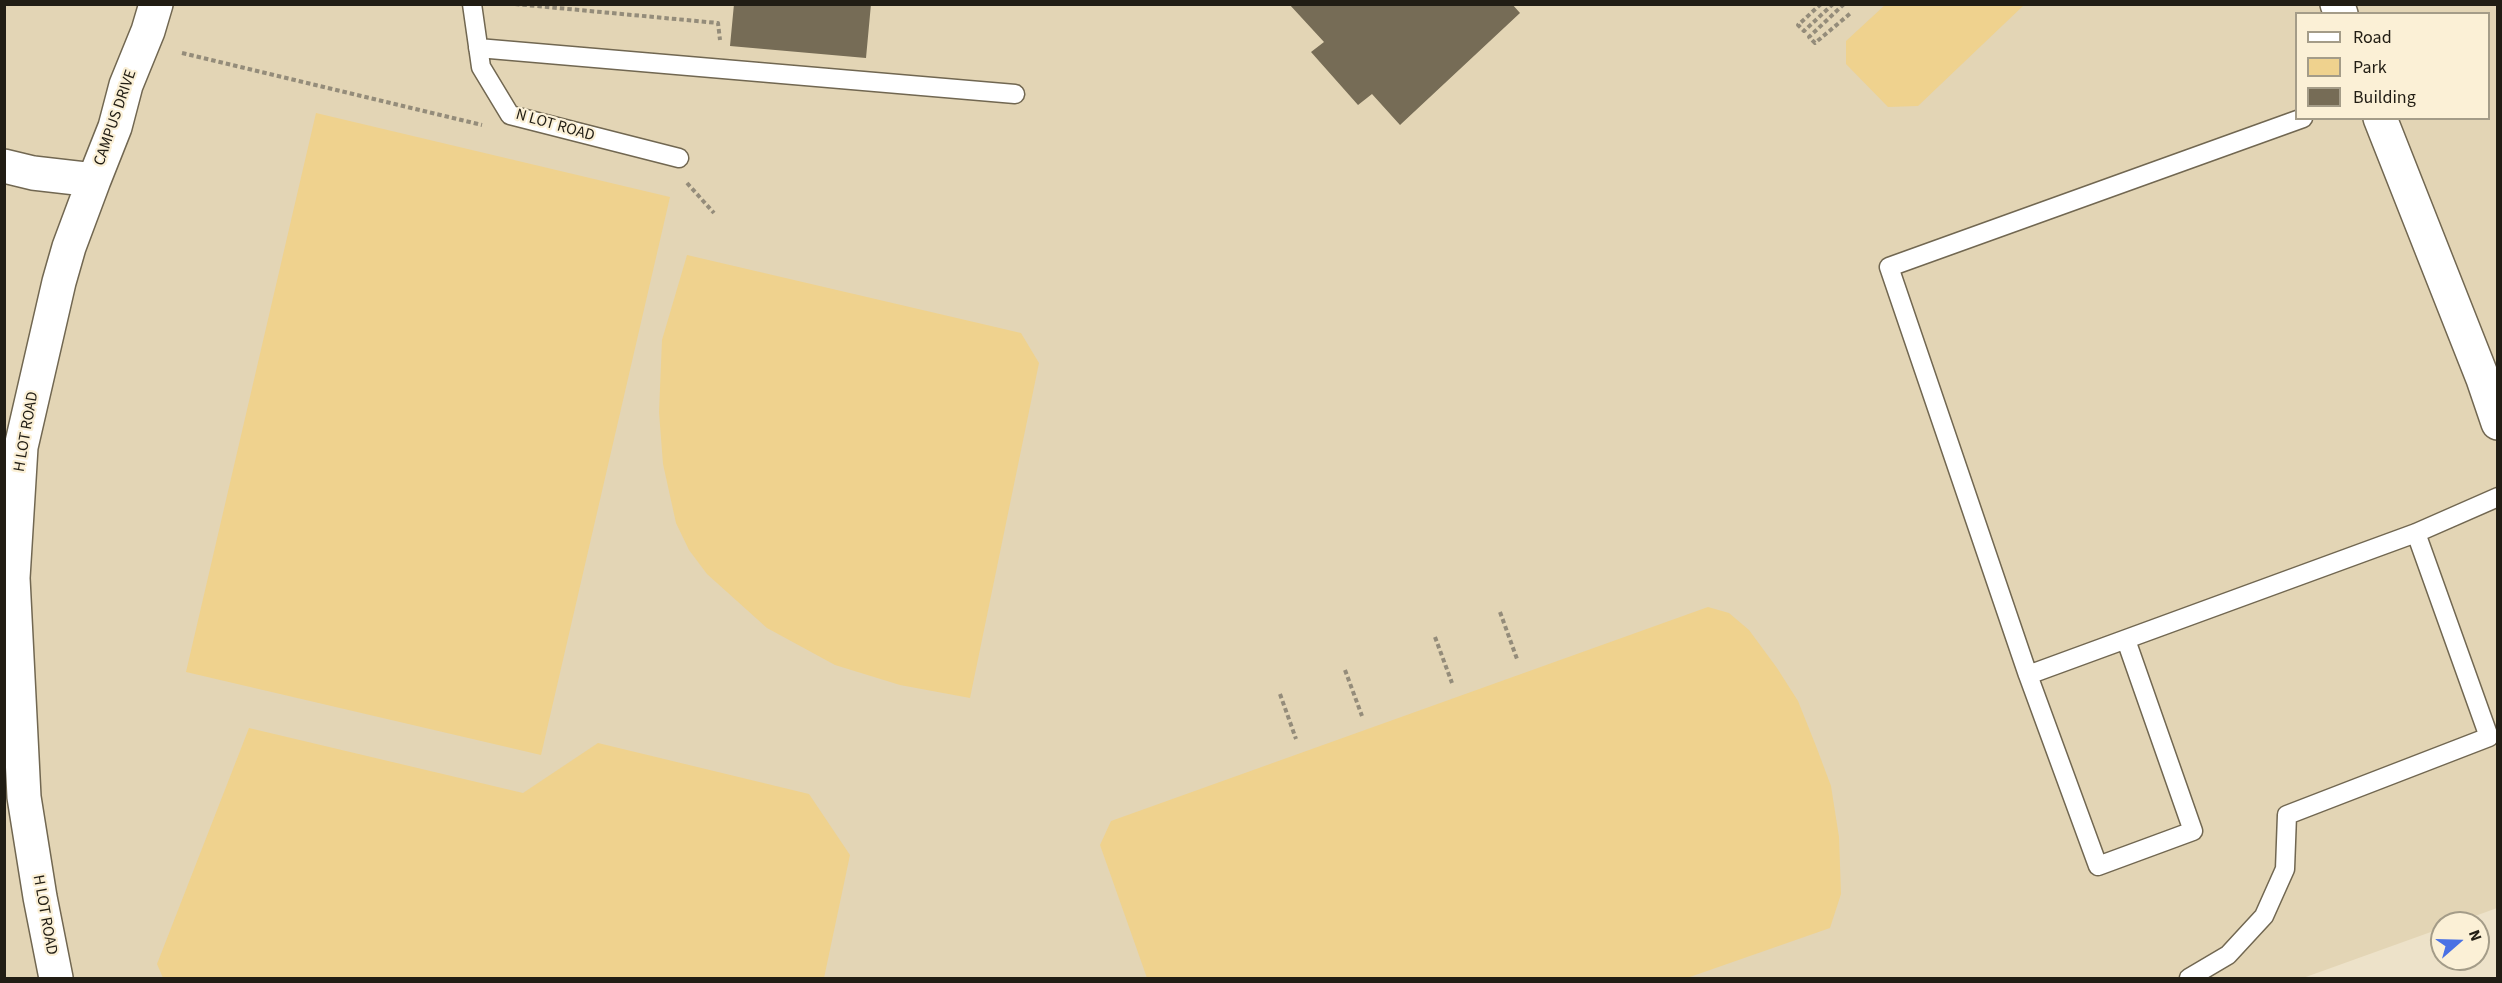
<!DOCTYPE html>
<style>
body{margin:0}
#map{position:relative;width:2502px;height:983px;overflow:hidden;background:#ede2c9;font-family:"Source Sans 3",sans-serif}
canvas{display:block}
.frame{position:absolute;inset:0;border:6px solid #211d14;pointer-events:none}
.legend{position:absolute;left:2295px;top:12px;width:195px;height:108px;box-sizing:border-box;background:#fbf0d6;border:2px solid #a49c88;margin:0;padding:8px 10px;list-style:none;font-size:18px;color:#211d14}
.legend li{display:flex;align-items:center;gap:12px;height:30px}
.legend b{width:30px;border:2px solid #a49c88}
.north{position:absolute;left:2430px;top:911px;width:60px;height:60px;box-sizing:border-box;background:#fbf0d6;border:2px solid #a49c88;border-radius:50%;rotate:70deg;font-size:16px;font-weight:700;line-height:24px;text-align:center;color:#211d14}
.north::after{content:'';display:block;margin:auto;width:21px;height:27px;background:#4a71e4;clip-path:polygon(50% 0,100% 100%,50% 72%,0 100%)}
</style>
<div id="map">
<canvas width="2502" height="983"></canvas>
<div class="frame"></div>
<ul class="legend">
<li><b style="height:8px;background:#fff"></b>Road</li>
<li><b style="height:16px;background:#efd28e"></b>Park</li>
<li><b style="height:16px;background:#766c56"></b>Building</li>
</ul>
<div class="north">N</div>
</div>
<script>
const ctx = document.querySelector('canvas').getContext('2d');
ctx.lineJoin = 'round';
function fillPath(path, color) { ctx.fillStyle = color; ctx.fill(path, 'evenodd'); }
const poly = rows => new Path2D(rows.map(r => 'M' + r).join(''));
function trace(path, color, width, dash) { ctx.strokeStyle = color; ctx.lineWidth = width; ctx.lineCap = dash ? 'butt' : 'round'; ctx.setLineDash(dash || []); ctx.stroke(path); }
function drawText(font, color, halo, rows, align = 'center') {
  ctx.font = font + ' "Source Sans 3",sans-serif'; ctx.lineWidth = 4.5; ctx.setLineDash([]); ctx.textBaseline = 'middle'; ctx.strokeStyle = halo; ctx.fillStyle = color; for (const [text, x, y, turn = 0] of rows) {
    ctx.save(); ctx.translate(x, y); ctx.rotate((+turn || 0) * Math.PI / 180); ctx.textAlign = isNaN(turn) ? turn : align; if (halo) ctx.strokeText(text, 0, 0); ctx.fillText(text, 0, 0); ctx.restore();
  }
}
fillPath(poly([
 [5,5,2497,5,2497,908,2456,923,2442,923,2442,928,2303,978,5,978],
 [2296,14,2488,14,2488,118,2296,118]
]), '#e3d5b5');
fillPath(poly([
 [1885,5,1885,4,2024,5,1918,106,1888,107,1846,64,1846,41],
 [316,113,670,197,541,755,186,672],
 [687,255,1021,333,1039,363,970,698,900,685,835,665,767,628,707,574,689,550,676,523,663,464,659,412,662,340],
 [1708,607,1729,613,1749,630,1777,668,1798,701,1816,746,1831,786,1839,837,1841,894,1830,928,1687,978,1147,978,1100,845,1111,821],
 [249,728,523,793,598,743,809,794,850,855,824,978,163,978,157,964]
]), '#efd28e');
fillPath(poly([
 [734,4,871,4,866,58,730,46],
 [1289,4,1512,4,1520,13,1400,125,1372,94,1358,105,1311,52,1324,42]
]), '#766c56');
const service = poly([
 [472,4,481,67,510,115,679,158],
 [478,48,1015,94],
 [2126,640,2193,831,2098,866,2028,675,2416,533,2498,497],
 [2028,675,1889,267,2303,118],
 [2189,978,2228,955,2264,916,2285,869,2287,815,2489,737,2416,533]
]);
const minor = poly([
 [2337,4,2341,14],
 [2380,118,2483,379,2498,423],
 [4,166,33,173,94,180,115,127,126,85,148,31,156,4],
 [56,978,40,897,24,797,13,578,21,447,59,282,69,247,94,180]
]);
trace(service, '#716751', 21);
trace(minor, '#716751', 36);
trace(poly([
 [515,4,718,23,720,40],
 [1821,4,1798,25,1804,31,1833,4],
 [1844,4,1809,37,1815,43,1852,12],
 [182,53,482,125],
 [687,183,714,213],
 [1500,612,1517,659],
 [1435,637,1452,683],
 [1345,670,1362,716],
 [1280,694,1296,739]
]), '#948c7a', 4, [4.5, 3]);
trace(service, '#fff', 18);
trace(minor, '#fff', 33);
drawText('16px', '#211d14', '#fbf0d6', [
 ["CAMPUS DRIVE",116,118,-71],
 ["N LOT ROAD",555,126,16],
 ["H LOT ROAD",27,432,-80],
 ["H LOT ROAD",44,915,80]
]);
</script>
